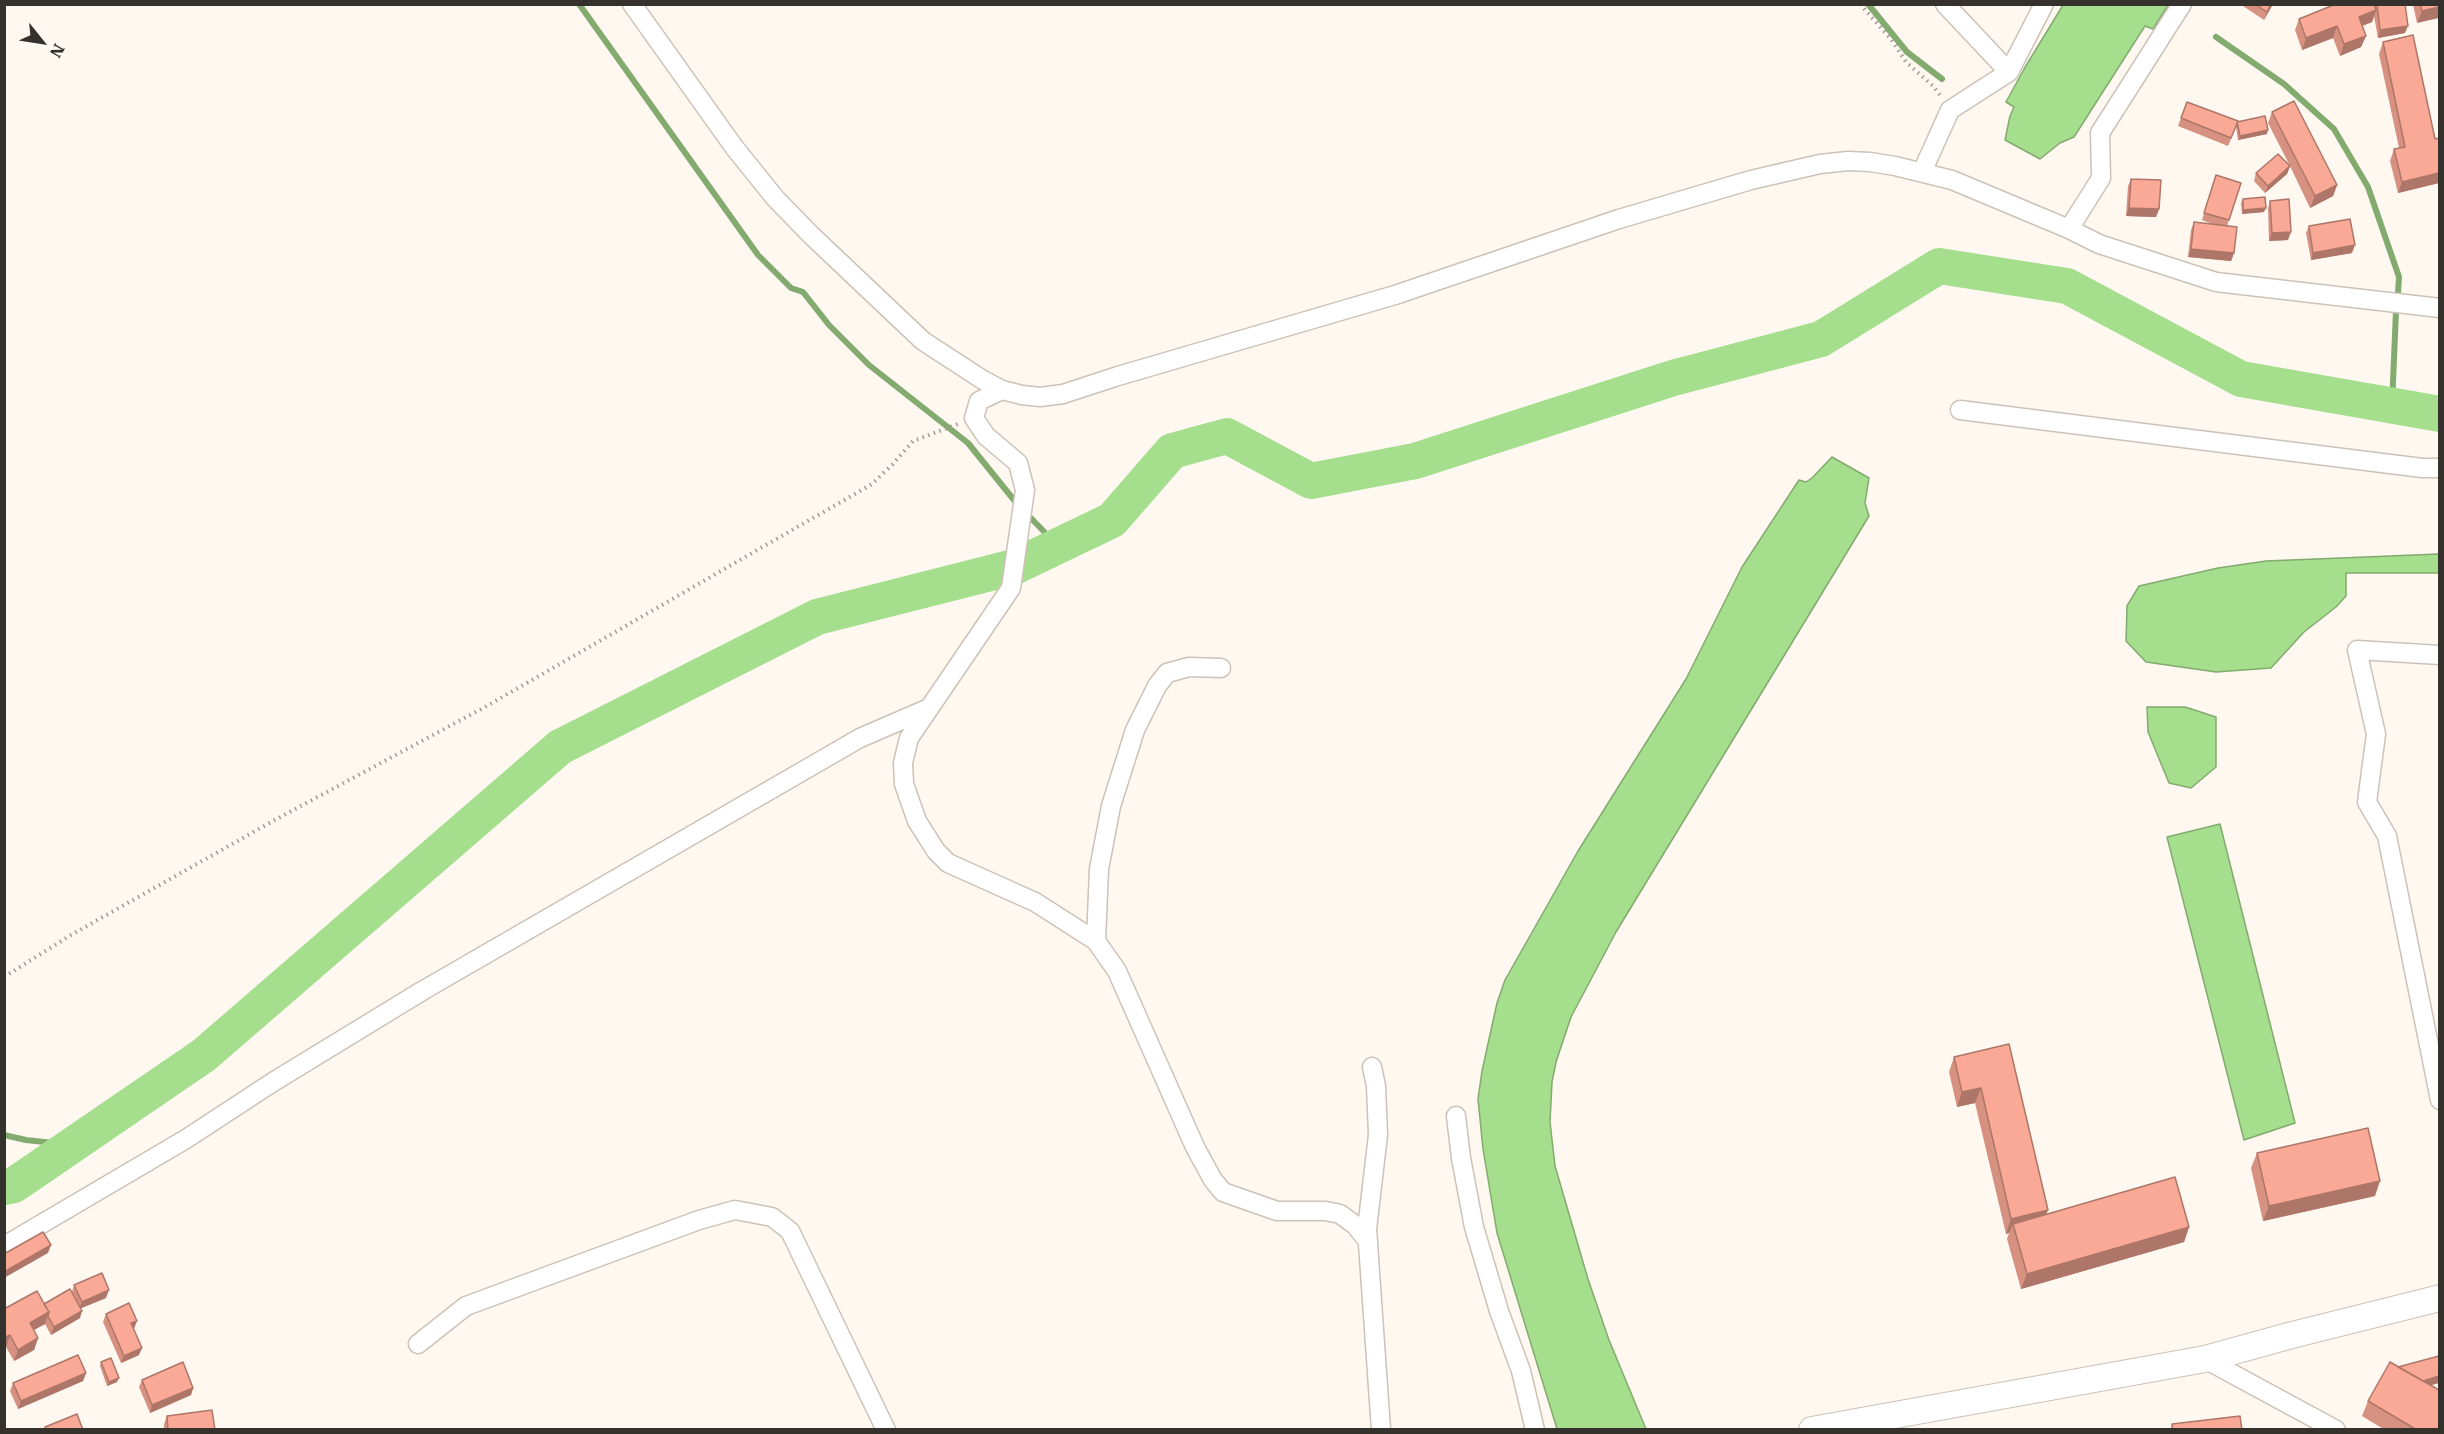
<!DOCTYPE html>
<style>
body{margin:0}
#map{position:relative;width:2444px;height:1434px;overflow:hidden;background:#fef8f1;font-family:"IBM Plex Serif",serif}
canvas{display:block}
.frame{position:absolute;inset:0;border:6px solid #35312c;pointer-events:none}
.north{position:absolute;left:12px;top:12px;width:60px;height:60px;-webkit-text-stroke:4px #fef8f1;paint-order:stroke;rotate:120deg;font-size:16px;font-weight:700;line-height:24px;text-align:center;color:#35312c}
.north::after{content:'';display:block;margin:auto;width:21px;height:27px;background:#35312c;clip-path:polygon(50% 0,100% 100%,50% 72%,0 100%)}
</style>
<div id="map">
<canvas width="2444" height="1434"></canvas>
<div class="frame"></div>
<div class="north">N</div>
</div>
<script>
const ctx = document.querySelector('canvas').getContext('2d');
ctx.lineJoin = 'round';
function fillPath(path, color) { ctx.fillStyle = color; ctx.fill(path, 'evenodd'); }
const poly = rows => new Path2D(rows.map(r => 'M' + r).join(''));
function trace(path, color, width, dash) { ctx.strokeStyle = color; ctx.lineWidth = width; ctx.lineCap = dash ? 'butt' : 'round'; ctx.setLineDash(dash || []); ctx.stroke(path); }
const water = poly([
 [2063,5,2168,5,2153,29,2145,26,2074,137,2060,143,2040,159,2005,140,2010,116,2014,107,2006,102,2024,69,2063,5],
 [1832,457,1869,478,1865,503,1869,516,1616,932,1571,1017,1556,1062,1552,1082,1550,1122,1555,1166,1588,1279,1609,1340,1646,1429,1557,1429,1497,1233,1483,1149,1478,1099,1482,1071,1497,1003,1505,980,1578,851,1686,679,1742,567,1799,480,1806,482,1812,478,1832,457],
 [2439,554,2439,573,2346,573,2346,596,2336,607,2304,632,2271,668,2216,672,2146,662,2126,641,2127,606,2139,586,2218,568,2266,561,2439,554],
 [2147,707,2185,707,2216,717,2216,767,2191,788,2169,783,2148,732,2147,707],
 [2220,824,2295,1123,2244,1140,2167,837,2220,824]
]);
fillPath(water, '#a5de8c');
trace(water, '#83aa6f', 1.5);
trace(poly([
 [579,4,758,255,791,288,803,292,829,325,869,365,968,443,1018,505],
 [1868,4,1907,52,1942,79],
 [2216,37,2284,84,2334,129,2368,187,2399,277,2398,293],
 [2392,406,2396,311],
 [1025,512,1058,546],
 [4,1135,26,1140,72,1145]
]), '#83aa6f', 6);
trace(poly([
 [4,1187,14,1185,204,1055,560,747,817,617,1014,567,1112,520,1172,451,1227,436,1311,481,1415,461,1673,378,1821,339,1939,266,2067,286,2241,379,2440,414]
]), '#a5de8c', 36);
const street = poly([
 [632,4,734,147,775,198,811,235,923,341,983,380,1002,390,1022,395,1040,397,1063,394,1118,376,1395,295,1619,219,1751,180,1820,164,1848,161,1870,162,1895,166,1952,180,2069,229,2099,244,2216,282,2440,308],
 [1945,4,2009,72],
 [1922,172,1950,110,2009,72,2044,4],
 [2069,229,2101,178,2100,133,2182,4],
 [1002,390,979,401,974,418,986,436,1018,463,1025,490,1011,588,909,738,903,763,904,784,917,821,936,851,948,863,1035,902,1096,941],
 [1960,410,2422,468,2440,468],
 [2440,655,2357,650,2376,734,2367,802,2387,836,2440,1100],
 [1221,668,1189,667,1167,673,1157,686,1135,730,1111,806,1099,869,1096,941,1117,971,1195,1147,1213,1180,1223,1192,1277,1211,1326,1211,1340,1214,1355,1225,1368,1241],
 [1372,1067,1376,1086,1378,1135,1367,1229,1381,1430],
 [1456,1116,1461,1158,1474,1227,1499,1311,1521,1371,1535,1430],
 [4,1246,186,1139,273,1082,422,991,860,738,927,709],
 [418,1344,466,1306,699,1220,735,1210,772,1217,790,1231,886,1430],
 [2205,1359,2336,1430]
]);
const secondary = poly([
 [1812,1430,2205,1359,2292,1335,2440,1298]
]);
trace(street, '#ccc2b7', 21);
trace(secondary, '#ccc2b7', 28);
trace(poly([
 [1860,4,1891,39,1906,62,1933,86,1940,95],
 [4,977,71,935,273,821,485,707,872,484,893,464,913,441,958,424]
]), '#9f9a94', 4, [1.5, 4.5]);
trace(street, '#fff', 18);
trace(secondary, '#fff', 26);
fillPath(poly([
 [2240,4,2273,4,2264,20],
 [2336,4,2405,4,2405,33,2378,38,2374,16,2372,22,2362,26,2366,36,2361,47,2340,56,2333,38,2302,50,2295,30,2299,19],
 [2413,4,2439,4,2417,23],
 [2383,42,2435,139,2439,138,2439,183,2398,193,2390,161,2394,149,2399,148,2379,54],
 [2187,102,2267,134,2238,140,2236,127,2228,146,2178,126],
 [2272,112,2337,185,2333,196,2310,208,2290,166,2287,174,2265,193,2254,181,2256,173,2290,166,2268,123],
 [2131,179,2159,209,2156,217,2126,216,2128,186],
 [2213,183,2241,183,2227,226,2234,253,2231,261,2188,257,2191,230,2194,222,2215,225,2202,220],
 [2243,199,2264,212,2242,214,2241,203],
 [2270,201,2288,240,2269,241,2268,208],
 [2309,226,2352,253,2311,260,2306,233],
 [2009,1044,2048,1210,2046,1214,2189,1227,2184,1242,2021,1289,2007,1239,2009,1233,2006,1234,1975,1103,1957,1107,1949,1072,1954,1057],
 [2257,1153,2375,1196,2263,1221,2251,1168],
 [74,1285,106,1298,81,1308,80,1318,51,1335,45,1324,33,1330,38,1338,34,1350,14,1361,6,1347,4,1309,44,1304,72,1292],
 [106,1314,134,1329,139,1355,121,1363,103,1322],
 [101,1362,117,1382,107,1386,100,1366],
 [2398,1367,2439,1383,2431,1385,2439,1430,2385,1430,2362,1416,2368,1401],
 [86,1373,83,1381,18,1409,10,1391,13,1383],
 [142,1380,193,1388,191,1395,150,1413,139,1387],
 [167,1416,215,1430,164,1430,164,1424]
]), '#d69180');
fillPath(poly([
 [2271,4,2273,4,2264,20,2267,12],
 [2439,7,2439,18,2417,23,2422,11],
 [2376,10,2372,22,2354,29,2359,17],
 [2337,26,2333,38,2302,50,2306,38],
 [2408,26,2405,33,2378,38,2380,30],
 [2366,36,2361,47,2340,56,2344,44],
 [2268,130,2267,134,2238,140,2240,136],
 [2290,166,2287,174,2265,193,2268,186],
 [2439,173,2439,183,2398,193,2402,182],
 [2337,185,2333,196,2310,208,2315,196],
 [2129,208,2159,209,2156,217,2126,216],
 [2266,208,2264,212,2242,214,2243,210],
 [2291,232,2288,240,2269,241,2272,233],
 [2355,245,2352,253,2311,260,2313,253],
 [2191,249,2234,253,2231,261,2188,257],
 [1981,1088,1975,1103,1957,1107,1962,1092],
 [2380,1181,2375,1196,2263,1221,2269,1206],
 [2048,1210,2042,1225,2013,1224,2009,1233,2006,1234,2011,1219],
 [2189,1227,2184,1242,2021,1289,2027,1274],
 [51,1245,48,1253,4,1278,4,1272],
 [109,1290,106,1298,79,1309,82,1302],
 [82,1311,80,1318,51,1335,54,1327],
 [49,1312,45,1324,25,1335,30,1323],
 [137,1321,134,1329,131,1323],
 [10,1335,6,1347,4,1348,4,1338],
 [38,1338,34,1350,14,1361,18,1350],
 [142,1348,139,1355,121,1363,124,1356],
 [86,1373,83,1381,18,1409,21,1401],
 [2439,1376,2439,1383,2409,1391,2412,1383],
 [119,1378,117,1382,107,1386,109,1382],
 [193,1388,191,1395,150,1413,152,1405]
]), '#ae7668');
const building = poly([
 [2255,4,2271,4,2267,12,2255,4],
 [2336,4,2374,4,2376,10,2359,17,2366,36,2344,44,2337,26,2306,38,2299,19,2336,4],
 [2377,4,2405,4,2408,26,2380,30,2377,4],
 [2420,4,2439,4,2439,7,2422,11,2420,4],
 [2413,35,2435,139,2439,138,2439,173,2402,182,2394,149,2405,147,2383,42,2413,35],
 [2294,101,2337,185,2315,196,2272,112,2294,101],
 [2187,102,2238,121,2231,138,2181,118,2187,102],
 [2265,116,2268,130,2240,136,2237,122,2265,116],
 [2278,154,2290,166,2268,186,2256,173,2278,154],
 [2216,175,2241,183,2229,220,2204,213,2216,175],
 [2131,179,2161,180,2159,209,2129,208,2131,179],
 [2265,197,2266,208,2243,210,2243,199,2265,197],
 [2289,199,2291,232,2272,233,2270,201,2289,199],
 [2350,219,2355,245,2313,253,2309,226,2350,219],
 [2194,222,2237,227,2234,253,2191,249,2194,222],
 [2009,1044,2048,1210,2011,1219,1981,1088,1962,1092,1954,1057,2009,1044],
 [2368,1128,2380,1181,2269,1206,2257,1153,2368,1128],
 [2175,1177,2189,1227,2027,1274,2013,1224,2175,1177],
 [43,1232,51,1245,4,1272,4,1254,43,1232],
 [102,1273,109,1290,82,1302,74,1285,102,1273],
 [70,1289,82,1311,54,1327,48,1316,49,1312,44,1304,70,1289],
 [37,1291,49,1312,30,1323,38,1338,18,1350,10,1335,4,1338,4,1309,37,1291],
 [129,1303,137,1321,131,1323,142,1348,124,1356,106,1314,129,1303],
 [78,1355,86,1373,21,1401,13,1383,78,1355],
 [2439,1356,2439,1376,2423,1381,2398,1367,2439,1356],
 [111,1358,119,1378,109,1382,101,1362,111,1358],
 [183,1362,193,1388,152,1405,142,1380,183,1362],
 [2390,1362,2439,1390,2439,1430,2417,1430,2368,1401,2390,1362],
 [212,1410,215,1430,168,1430,167,1416,212,1410],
 [77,1414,83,1430,46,1430,45,1427,77,1414],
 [2240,1416,2242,1430,2172,1430,2172,1424,2240,1416]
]);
fillPath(building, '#f9a995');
trace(building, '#ae7668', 1.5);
</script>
